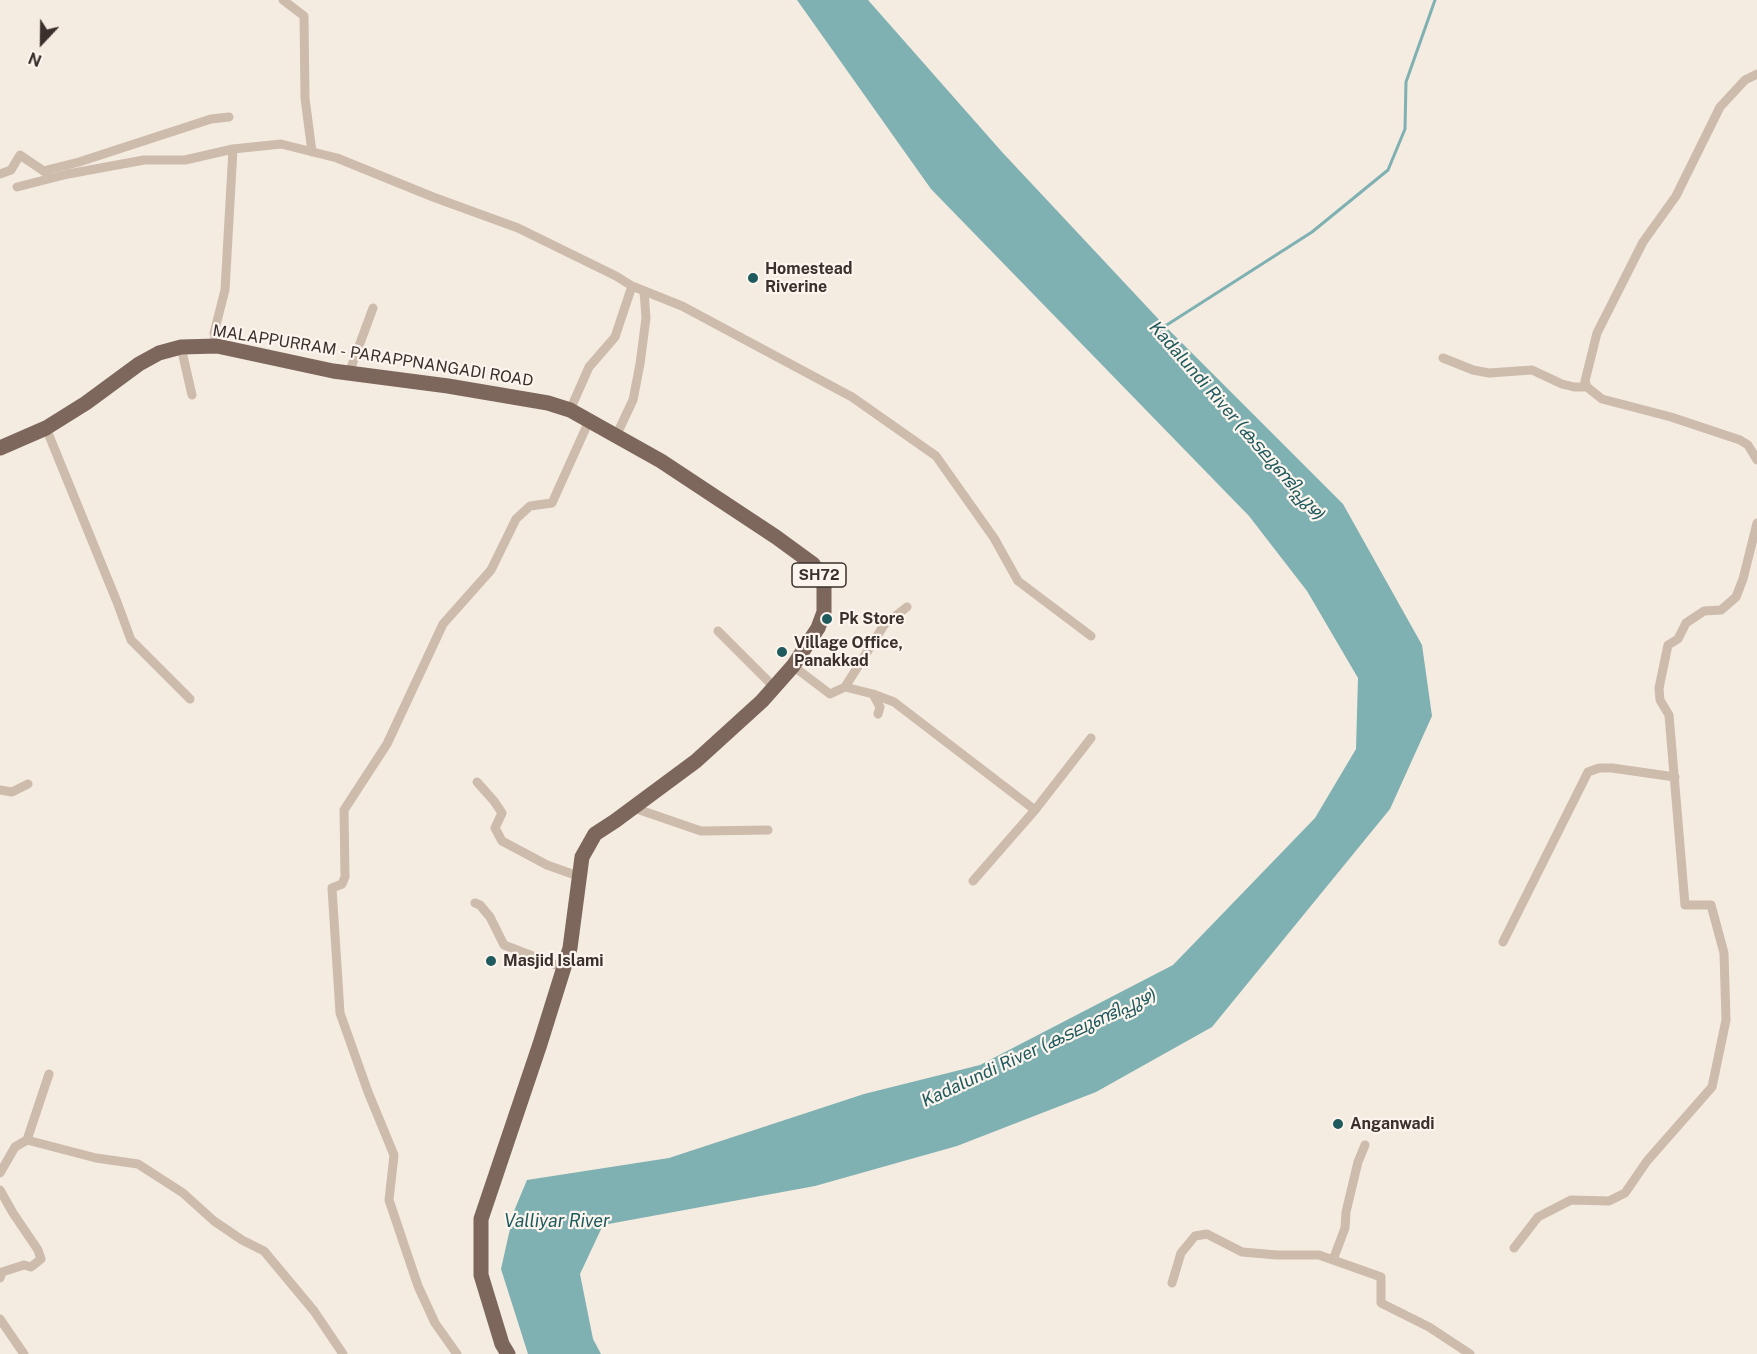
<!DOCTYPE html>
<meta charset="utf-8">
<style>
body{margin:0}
#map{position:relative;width:1757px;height:1354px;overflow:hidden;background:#f4ebe1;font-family:"Public Sans",sans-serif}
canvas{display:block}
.north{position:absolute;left:12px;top:12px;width:60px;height:60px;-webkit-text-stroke:4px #fbf5ee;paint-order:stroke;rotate:202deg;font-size:16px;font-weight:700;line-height:24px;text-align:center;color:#3b302b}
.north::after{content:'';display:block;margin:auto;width:21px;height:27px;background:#3b302b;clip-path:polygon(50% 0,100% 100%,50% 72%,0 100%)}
</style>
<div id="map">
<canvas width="1757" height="1354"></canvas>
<div class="north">N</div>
</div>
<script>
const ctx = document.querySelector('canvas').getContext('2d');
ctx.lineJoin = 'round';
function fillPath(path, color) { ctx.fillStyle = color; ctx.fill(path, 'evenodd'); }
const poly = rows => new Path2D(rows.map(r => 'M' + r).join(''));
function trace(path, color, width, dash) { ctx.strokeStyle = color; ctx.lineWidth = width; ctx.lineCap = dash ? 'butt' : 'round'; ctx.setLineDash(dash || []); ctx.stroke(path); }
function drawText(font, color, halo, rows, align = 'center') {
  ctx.font = font + ' "Public Sans","Noto Sans Malayalam",sans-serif'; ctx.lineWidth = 4.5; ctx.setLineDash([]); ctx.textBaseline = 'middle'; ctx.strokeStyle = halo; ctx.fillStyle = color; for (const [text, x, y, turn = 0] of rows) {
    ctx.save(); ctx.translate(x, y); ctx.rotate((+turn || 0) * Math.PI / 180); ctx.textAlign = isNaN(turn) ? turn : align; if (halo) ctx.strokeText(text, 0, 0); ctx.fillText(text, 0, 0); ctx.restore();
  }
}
fillPath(poly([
 [797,0,868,0,1002,152,1164,325,1343,504,1422,645,1432,716,1390,809,1212,1027,1096,1092,957,1146,815,1186,603,1225,580,1274,593,1339,601,1354,528,1354,501,1269,514,1211,527,1180,669,1158,864,1094,980,1065,1173,965,1315,818,1356,749,1358,678,1307,591,1249,516,931,189]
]), '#7fb0b2');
trace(poly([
 [1162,328,1312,232,1388,170,1405,129,1406,82,1435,0]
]), '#7fb0b2', 3);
trace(poly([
 [283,0,304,16,305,98,312,152],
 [1757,74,1745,80,1720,107,1676,196,1643,242,1597,333,1585,381,1587,387,1602,399,1671,417,1740,440,1748,445,1757,460],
 [43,171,79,162,211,119,229,117],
 [0,174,11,170,20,155,48,174],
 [17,187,68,174,144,160,185,160,233,149,281,144,337,158,433,197,518,228,616,276,632,286],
 [217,346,214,333,225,290,233,149],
 [181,347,192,395],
 [1443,358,1473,370,1489,373,1532,370,1562,384,1574,387,1587,387],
 [349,373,373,308],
 [570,410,589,367,615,337,632,286,682,306,852,397,936,456,994,538,1018,581,1091,636],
 [46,428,117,602,131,640,190,699],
 [616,436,633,400,640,364,646,318,644,291],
 [718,631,773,686],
 [793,666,830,694,845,687,873,694,880,707,878,714],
 [845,687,884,625,907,607],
 [873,694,894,702,1035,810,973,881],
 [477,782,494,801,502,813,495,828,502,841,547,865,578,876],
 [0,790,12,792,28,784],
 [634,808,701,831,768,830],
 [1035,810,1091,738],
 [475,903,480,905,490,917,504,945,564,968],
 [1503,942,1588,772,1599,768,1612,768,1675,777],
 [27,1140,49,1074],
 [0,1173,15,1147,27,1140,96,1158,138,1164,183,1193,214,1221,242,1240,264,1251,314,1311,343,1354],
 [0,1190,13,1213,38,1250,41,1259,31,1267,24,1265,2,1272,0,1278],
 [1514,1248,1538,1217,1571,1200,1609,1201,1625,1193,1647,1161,1712,1087,1726,1020,1724,953,1711,905,1685,905,1669,715,1660,700,1659,688,1668,645,1678,639,1686,623,1704,611,1721,610,1736,597,1743,579,1757,523],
 [1333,1260,1345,1228,1346,1212,1358,1162,1365,1145],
 [1172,1283,1181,1253,1195,1236,1207,1234,1242,1252,1277,1255,1319,1255,1381,1277,1381,1303,1429,1327,1470,1354],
 [0,1319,24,1354],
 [457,1354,435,1323,418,1286,389,1200,394,1155,368,1092,340,1013,332,888,342,884,345,877,344,810,387,744,443,624,491,570,516,519,530,506,552,503,589,421]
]), '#cdbbac', 9);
trace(poly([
 [0,448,46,428,86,403,139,364,159,353,181,347,217,346,333,371,448,386,548,403,570,410,661,461,776,537,813,564,824,583,824,612,818,628,793,666,762,701,696,761,615,821,595,834,582,857,570,948,540,1044,481,1219,481,1275,502,1344,508,1354]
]), '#7d675c', 15);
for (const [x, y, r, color] of [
 [753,278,6,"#1f5a5e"],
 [827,619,6,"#1f5a5e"],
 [782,652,6,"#1f5a5e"],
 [491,961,6,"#1f5a5e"],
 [1338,1124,6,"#1f5a5e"]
]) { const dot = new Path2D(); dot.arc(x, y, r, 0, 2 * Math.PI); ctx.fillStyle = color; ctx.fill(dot); trace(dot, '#fbf5ee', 2); }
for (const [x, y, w] of [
 [819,575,54]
]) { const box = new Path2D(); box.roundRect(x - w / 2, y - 12, w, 24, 4.5); ctx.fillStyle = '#fbf5ee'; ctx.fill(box); trace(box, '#3b302b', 1.5); }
drawText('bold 15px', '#3b302b', null, [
 ["SH72",819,575]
]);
drawText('bold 16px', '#3b302b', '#fbf5ee', [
 ["Homestead",765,269],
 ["Riverine",765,287],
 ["Pk Store",839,619],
 ["Village Office,",794,643],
 ["Panakkad",794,661],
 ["Masjid Islami",503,961],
 ["Anganwadi",1350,1124]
], 'left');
drawText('16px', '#3b302b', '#fbf5ee', [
 ["MALAPPURRAM - PARAPPNANGADI ROAD",373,356,9]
]);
drawText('italic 18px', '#1f5a5e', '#fbf5ee', [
 ["Kadalundi River (കടലുണ്ടിപ്പുഴ)",1237,421,49],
 ["Kadalundi River (കടലുണ്ടിപ്പുഴ)",1039,1048,-25],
 ["Valliyar River",557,1221]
]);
</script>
